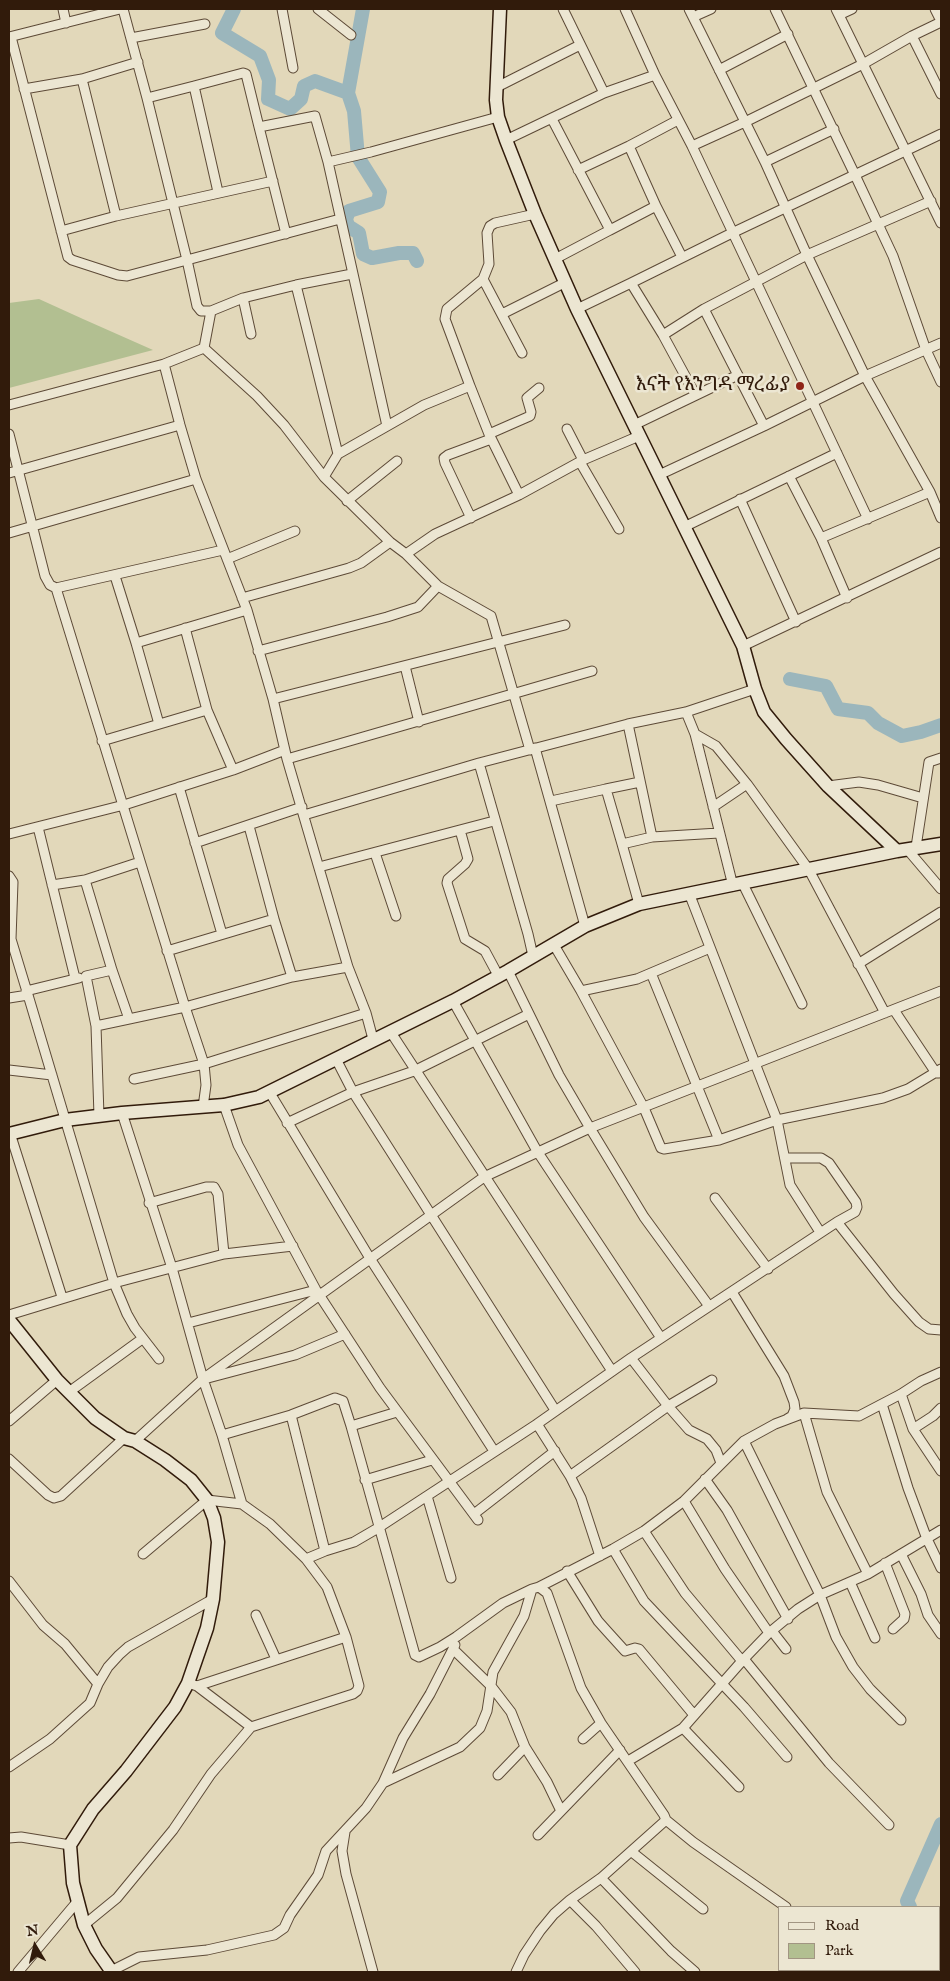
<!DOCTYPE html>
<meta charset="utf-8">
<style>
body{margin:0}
#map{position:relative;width:950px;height:1981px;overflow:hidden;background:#e2d8ba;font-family:"IM FELL English",serif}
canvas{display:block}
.frame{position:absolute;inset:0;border:10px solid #311b0b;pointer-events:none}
.legend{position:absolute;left:778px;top:1906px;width:162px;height:65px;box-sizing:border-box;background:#ece6d2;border:1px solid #a19582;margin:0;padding:6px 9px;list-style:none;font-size:15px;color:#311b0b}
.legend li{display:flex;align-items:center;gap:10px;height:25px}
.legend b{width:25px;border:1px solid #a19582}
.north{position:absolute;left:10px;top:1921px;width:50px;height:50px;-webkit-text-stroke:4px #ece6d2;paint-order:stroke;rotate:351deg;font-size:14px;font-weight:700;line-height:20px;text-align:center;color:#311b0b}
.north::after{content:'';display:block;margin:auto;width:18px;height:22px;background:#311b0b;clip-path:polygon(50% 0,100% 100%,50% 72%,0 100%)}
</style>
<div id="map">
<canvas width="950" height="1981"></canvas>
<div class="frame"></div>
<ul class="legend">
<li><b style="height:6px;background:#ece6d2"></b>Road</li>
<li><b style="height:14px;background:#b2bf91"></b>Park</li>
</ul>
<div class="north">N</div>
</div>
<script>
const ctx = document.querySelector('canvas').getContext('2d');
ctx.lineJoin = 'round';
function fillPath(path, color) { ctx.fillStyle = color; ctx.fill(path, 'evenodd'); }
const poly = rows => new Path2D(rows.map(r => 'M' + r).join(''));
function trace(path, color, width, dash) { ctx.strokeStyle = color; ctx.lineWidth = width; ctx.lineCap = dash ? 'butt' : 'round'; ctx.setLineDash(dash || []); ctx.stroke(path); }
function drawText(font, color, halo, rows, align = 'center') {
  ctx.font = font + ' "IM FELL English","Noto Serif Ethiopic",serif'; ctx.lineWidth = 5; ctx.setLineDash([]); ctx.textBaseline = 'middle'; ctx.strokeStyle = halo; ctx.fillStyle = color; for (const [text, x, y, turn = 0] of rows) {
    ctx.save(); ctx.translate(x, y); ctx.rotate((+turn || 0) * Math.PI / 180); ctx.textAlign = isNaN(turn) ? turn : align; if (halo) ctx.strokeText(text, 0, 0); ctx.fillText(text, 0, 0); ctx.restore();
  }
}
fillPath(poly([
 [39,299,83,319,153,350,9,388,9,303]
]), '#b2bf91');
trace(poly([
 [234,9,222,33,260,56,269,80,268,99,290,109,301,99,304,86,315,81,348,93,354,111,358,157,380,192,378,202,349,211,346,219,348,226,359,233,363,254,372,258,399,253,413,253,417,261],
 [348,93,363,9],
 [790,679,826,686,838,709,868,713,878,723,902,736,921,732,941,725],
 [910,1907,907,1901,941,1824],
 [922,1970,924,1972]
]), '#9bb6bc', 14);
const street = poly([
 [63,9,66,23],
 [123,9,147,98,187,260,340,219],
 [282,9,293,68],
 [318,9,351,35],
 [625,9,655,75,692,146,868,519],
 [689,9,765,162,807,255,865,376,930,492,941,518],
 [775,9,855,175,893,256,926,350,941,382],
 [935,9,941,21],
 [839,15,852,9],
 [693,17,711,9],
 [941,22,912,36,863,64,941,223],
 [912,36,941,94],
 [9,37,120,9],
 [11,37,68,257,72,260,118,275,127,276,187,260,197,306,201,311,211,311,243,298,296,285,352,274],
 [131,38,205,24],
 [719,70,788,34],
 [82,79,116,216,273,181],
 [194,86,243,73,246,74,259,127],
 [497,87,580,45],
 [24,89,82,79,138,62],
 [604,93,655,75],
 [147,98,194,86,218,192],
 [552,119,610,230,555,259],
 [506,140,604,93,563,9],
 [629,146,678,120],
 [692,146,745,122,863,64,836,9],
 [328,162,371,152,498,117],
 [765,162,834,129],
 [578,170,629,146,656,206,610,230],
 [656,206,682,257],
 [61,231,116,216],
 [286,234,259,127,315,116,328,162,387,426],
 [483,279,522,353],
 [631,283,732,233,941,134],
 [296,285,338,454],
 [243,298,251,334],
 [577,309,631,283,663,335],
 [502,314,566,282],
 [204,348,257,396,284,425,324,477,390,542,406,554,438,586,491,616,530,750],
 [204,348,211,311],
 [164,364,180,425,196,479,247,610,273,699,287,759,348,967,366,1013,373,1039],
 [470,386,489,434,519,495],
 [695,394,663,335,704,309,807,255,931,201],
 [9,405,164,364,204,348],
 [634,425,738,375],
 [764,426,865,376,941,343],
 [567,429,583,460],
 [9,434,45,576,50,585,56,588,223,550],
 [489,434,530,416,531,412,527,398,539,388],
 [580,462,619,529],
 [9,473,180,425],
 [659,475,764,426,704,309],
 [789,476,821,538,847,598],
 [324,477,338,454,424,405,470,386,445,319,447,309,483,279,489,264,487,233,490,226,495,223,535,214],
 [740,499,796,622],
 [347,501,397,461],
 [471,518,445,463,444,458,448,455,491,439],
 [684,527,837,453],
 [9,533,196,479],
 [821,538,930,492],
 [406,554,435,534,519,495,583,460,639,436],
 [227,559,295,531],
 [115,576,136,643],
 [56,588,185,1007,204,1064,206,1085,203,1107],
 [242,598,349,568,361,563,390,542],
 [743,646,941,552],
 [258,651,387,617,418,607,438,586],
 [405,666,419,722],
 [273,699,565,625],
 [207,710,233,770],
 [686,712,695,734,733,886],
 [159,724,136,643,247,610],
 [628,724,652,837],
 [695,734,716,746,747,784,809,870,885,1013],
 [102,741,207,710,185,628],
 [535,748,585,926],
 [287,759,592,671],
 [479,763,528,934,533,956],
 [640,782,606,789,622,844,652,837,719,833],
 [828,786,859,782,878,785,923,798],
 [179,787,222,934],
 [551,801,606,789],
 [713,807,747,784],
 [304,815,479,763,628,724,686,712,755,689],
 [38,827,75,978],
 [460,830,468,859,465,864,448,879,447,883,465,939,485,951,499,977],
 [9,834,124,805,233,770,285,750],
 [195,843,302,807],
 [622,844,639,904],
 [916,847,929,762,941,758],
 [907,849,941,889],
 [375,853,396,916],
 [319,867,494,821],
 [9,876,13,882,11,939,28,995,9,998],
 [85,880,112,970,129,1019,96,1026],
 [743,884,802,1004],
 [52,885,85,880,140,862],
 [689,893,777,1120,790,1185,820,1232],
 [274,919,292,977],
 [554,945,581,991,644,1108,661,1148,664,1149,719,1140,777,1120,883,1098,908,1089,941,1069],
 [167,951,274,919,249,826],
 [858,964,941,912],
 [508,971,559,1075,590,1128,644,1217,709,1306],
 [651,973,719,1140],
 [26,991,79,978],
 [581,991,637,979,710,948],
 [28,995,114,1283,127,1314,135,1328,159,1359],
 [453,1001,537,1151,661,1338],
 [894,1010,936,1073,939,1073],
 [129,1019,185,1007,292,977,348,967],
 [390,1031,612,1371],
 [336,1059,353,1092,555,1410],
 [9,1070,52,1075],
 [134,1079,204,1064,366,1013],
 [270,1093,371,1260,494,1451],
 [224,1105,238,1145,316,1290,380,1388,478,1520],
 [122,1113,172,1268,203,1379,222,1435,242,1504],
 [99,1116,96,1026,86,976,112,970],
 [287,1123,353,1092,414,1071,529,1014],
 [10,1133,62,1297],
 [786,1158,821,1158,829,1163,856,1202,857,1207,855,1212,837,1222,894,1294,919,1322,929,1329,941,1330],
 [715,1198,768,1269],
 [149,1203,206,1187,214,1187,218,1194,224,1254],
 [732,1292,784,1376,794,1402,795,1409,792,1416,787,1419],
 [9,1315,114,1283,224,1254,293,1246],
 [188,1323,316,1290],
 [631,1358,668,1406,689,1430,707,1439,716,1450,721,1463],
 [208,1378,295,1355,345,1334],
 [69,1392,142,1339],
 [901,1394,913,1429,941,1471],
 [882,1404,908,1488,927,1539,941,1568],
 [804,1413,827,1492,868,1574],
 [291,1415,325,1551],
 [9,1421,57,1380],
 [537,1424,570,1476,581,1498,600,1556],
 [351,1426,397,1412],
 [913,1429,933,1416,941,1408],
 [222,1435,291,1415,335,1398,343,1401,351,1426,415,1655,419,1657,440,1647,456,1637,503,1603,532,1589,539,1587,547,1593,581,1688,601,1723,664,1815,666,1820,601,1878,570,1900,554,1914,540,1931,524,1955,516,1972],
 [135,1441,203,1379,484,1177,590,1128,941,991],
 [744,1441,820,1595,836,1637,853,1667,870,1689,901,1720],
 [9,1459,48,1495,54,1498,61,1496,124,1438],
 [570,1476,668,1406,712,1380],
 [705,1479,727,1510,788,1619],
 [365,1480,432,1460],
 [427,1496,451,1578],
 [684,1501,725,1569,769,1633],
 [474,1514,555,1451],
 [644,1531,685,1593,742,1661],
 [613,1549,644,1601,744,1707,787,1757],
 [901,1554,921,1594,928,1615,941,1634],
 [306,1559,325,1551,354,1542,378,1528,537,1424,631,1358,837,1222],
 [885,1563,905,1614,904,1619,893,1629],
 [567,1571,598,1621,606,1630,625,1651,635,1648,639,1649,694,1715],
 [9,1581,43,1625,65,1644,98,1684],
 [850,1582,875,1638],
 [539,1587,613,1549,644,1531,684,1501,744,1441,775,1424,804,1413,859,1416,901,1394,921,1381,941,1372],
 [256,1615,276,1659],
 [772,1631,786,1649],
 [454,1650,491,1686,511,1712,525,1747,547,1782,561,1811],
 [744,1659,829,1763,889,1825],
 [188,1683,197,1686,346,1637],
 [197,1686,251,1727],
 [683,1728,739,1787],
 [583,1739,601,1723],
 [628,1761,683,1728,742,1661,769,1633,798,1609,820,1595,868,1574,941,1530],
 [9,1767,50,1739,90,1703,98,1684,108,1667,119,1655,128,1647,213,1599],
 [498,1775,525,1747],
 [383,1783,403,1738,430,1694,455,1645],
 [666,1820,693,1842,786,1907],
 [345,1832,342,1851,346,1874,373,1972],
 [538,1835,620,1750],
 [9,1838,21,1837,70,1845],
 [632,1852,703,1909],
 [601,1878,671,1951,695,1972],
 [570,1900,596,1926,635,1972],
 [84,1925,117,1898,173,1830,211,1774,251,1727,353,1694,357,1691,359,1686,346,1637,327,1587,306,1559,270,1524,242,1504,207,1500,143,1554],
 [111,1971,139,1957,207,1950,274,1935,284,1928,290,1915,318,1875,326,1851,366,1808,383,1783,460,1747,480,1728,487,1711,493,1672,524,1616,532,1589],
 [18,1972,77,1902]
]);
const secondary = poly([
 [500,9,496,100,498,117,506,140,535,214,577,309,743,646,755,689,764,712,786,739,828,786,897,851],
 [9,1134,65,1120,122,1113,224,1105,259,1097,453,1001,508,971,585,926,639,904,897,851,941,844],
 [9,1320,57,1380,95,1418,124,1438,135,1441,165,1460,191,1480,207,1500,214,1518,218,1542,213,1599,207,1628,188,1683,175,1707,126,1771,93,1809,70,1845,73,1883,84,1925,96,1949,112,1972]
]);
trace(street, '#5d4a37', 11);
trace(secondary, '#311b0b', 15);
trace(street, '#ece6d2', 9);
trace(secondary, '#ece6d2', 12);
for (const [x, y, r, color] of [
 [800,386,5,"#8f2418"]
]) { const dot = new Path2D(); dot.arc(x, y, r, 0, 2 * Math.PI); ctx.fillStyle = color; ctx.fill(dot); trace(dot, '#ece6d2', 2); }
drawText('20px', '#311b0b', '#ece6d2', [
 ["እናት የእንግዳ ማረፊያ",790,386]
], 'right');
</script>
